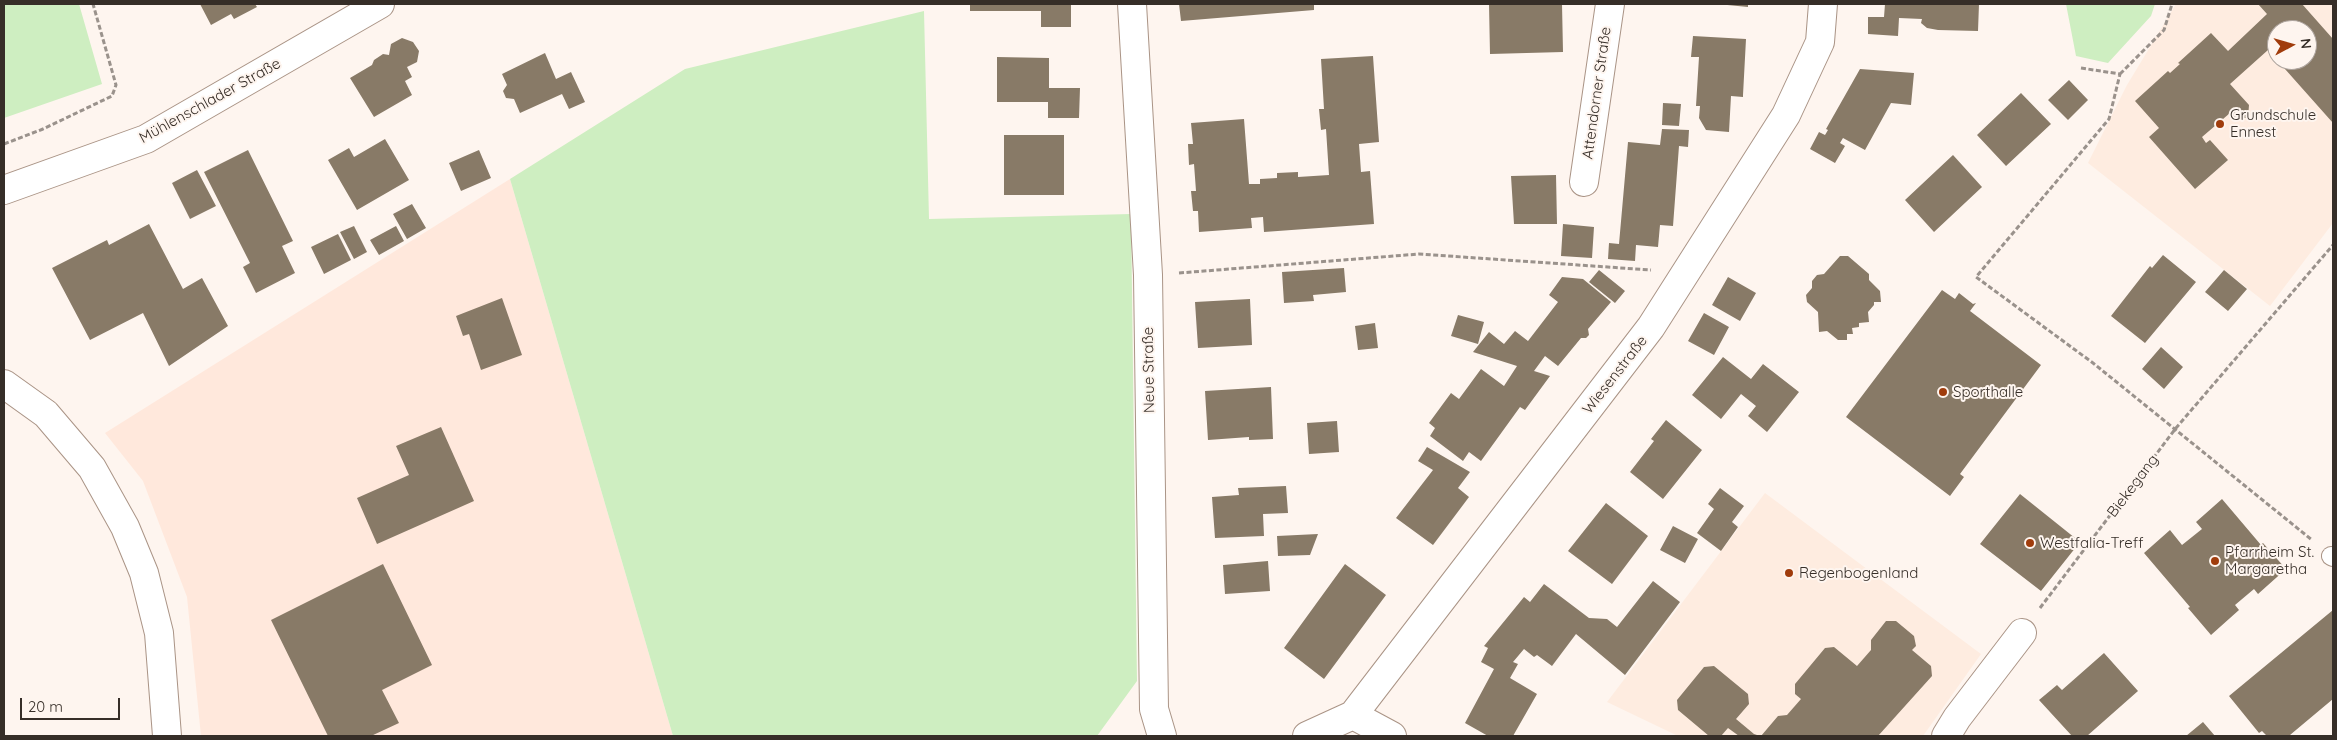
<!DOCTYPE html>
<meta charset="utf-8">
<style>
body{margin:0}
#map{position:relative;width:2337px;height:740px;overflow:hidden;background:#fef5ef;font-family:Quicksand,sans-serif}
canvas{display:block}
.frame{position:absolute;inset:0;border:5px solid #362e28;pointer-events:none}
.north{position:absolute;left:2267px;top:20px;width:50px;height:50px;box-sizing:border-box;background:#fef5ef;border:1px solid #aea59f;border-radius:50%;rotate:84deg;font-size:14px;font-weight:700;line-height:20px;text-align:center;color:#362e28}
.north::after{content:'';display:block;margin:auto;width:18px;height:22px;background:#a03c0c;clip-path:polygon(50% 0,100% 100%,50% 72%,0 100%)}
.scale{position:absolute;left:20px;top:698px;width:100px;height:22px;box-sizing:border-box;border:2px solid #362e28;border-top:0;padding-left:6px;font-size:15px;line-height:18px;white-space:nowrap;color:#362e28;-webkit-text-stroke:4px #fef5ef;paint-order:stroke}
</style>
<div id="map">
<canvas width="2337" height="740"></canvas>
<div class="frame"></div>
<div class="north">N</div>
<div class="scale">20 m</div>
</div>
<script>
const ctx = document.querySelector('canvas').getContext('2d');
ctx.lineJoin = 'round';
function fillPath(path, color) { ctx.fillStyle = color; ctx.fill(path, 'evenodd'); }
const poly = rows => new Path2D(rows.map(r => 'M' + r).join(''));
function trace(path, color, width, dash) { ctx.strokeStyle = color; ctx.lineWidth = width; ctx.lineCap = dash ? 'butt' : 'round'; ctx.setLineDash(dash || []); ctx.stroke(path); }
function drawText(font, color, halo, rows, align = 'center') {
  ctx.font = font + ' Quicksand,sans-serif'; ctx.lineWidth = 4; ctx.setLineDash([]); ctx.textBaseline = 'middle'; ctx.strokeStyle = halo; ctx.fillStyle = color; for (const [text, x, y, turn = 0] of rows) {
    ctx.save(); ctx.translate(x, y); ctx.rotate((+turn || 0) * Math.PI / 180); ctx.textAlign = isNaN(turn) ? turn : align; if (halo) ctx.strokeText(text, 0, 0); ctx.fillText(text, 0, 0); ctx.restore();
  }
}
fillPath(poly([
 [510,179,673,736,201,736,187,597,143,481,105,433]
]), '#ffe8dc');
fillPath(poly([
 [2176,4,2333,4,2333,223,2270,306,2088,163,2127,85],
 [2277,30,2307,30,2307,60,2277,60],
 [1765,493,1981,654,1923,736,1678,736,1607,702]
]), '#feece0');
fillPath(poly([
 [4,4,79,4,102,84,4,118],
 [2066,4,2155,4,2151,16,2108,63,2076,56],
 [924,11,929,219,1131,214,1137,681,1097,736,673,736,510,179,685,69]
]), '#ceeec1');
fillPath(poly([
 [200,4,255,4,257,7,234,19,231,14,211,25],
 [970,4,1071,4,1071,27,1041,27,1041,11,970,11],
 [1179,4,1314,4,1314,10,1181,21],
 [1489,4,1562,4,1563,52,1490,54],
 [1717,4,1748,4,1748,7],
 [1885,4,1979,4,1978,31,1938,30,1927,28,1921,23,1922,19,1899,18,1898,36,1868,34,1868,17,1884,17],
 [2258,4,2302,4,2333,39,2333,123,2277,60,2307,60,2307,30,2277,30,2277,60,2268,50,2230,84,2249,105,2248,118,2234,118,2230,113,2202,137,2206,143,2210,140,2228,160,2195,189,2149,137,2159,128,2135,101,2168,71,2170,73,2180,64,2178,63,2211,33,2228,51,2267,14],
 [1693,36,1746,39,1743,95,1743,97,1731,96,1729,132,1706,130,1699,118,1700,106,1696,106,1699,57,1691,57],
 [402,38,413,42,419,51,417,62,407,67,412,77,405,81,412,95,374,117,350,78,372,65,374,60,383,54,389,55,391,44],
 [545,53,556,79,571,72,585,102,569,109,562,94,520,113,514,99,506,98,503,91,507,85,502,74],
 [1373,56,1379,142,1359,144,1361,172,1370,171,1374,224,1264,232,1263,217,1251,218,1252,228,1199,232,1198,211,1193,211,1191,191,1196,191,1194,164,1189,165,1188,144,1193,144,1191,123,1244,119,1249,184,1260,184,1260,179,1277,178,1277,173,1298,172,1298,177,1329,175,1326,129,1321,130,1319,109,1324,109,1321,59],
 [997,57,1049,58,1049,88,1080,88,1079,118,1048,118,1048,102,997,102],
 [1860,69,1914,73,1911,105,1891,103,1865,150,1843,138,1840,143,1845,146,1835,163,1810,149,1819,132,1825,135,1828,130,1826,129],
 [2069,80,2088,100,2068,120,2048,100],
 [2021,93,2051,124,2006,166,1977,135],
 [1663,103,1681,104,1679,126,1662,125],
 [1662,129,1689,130,1688,147,1679,146,1673,226,1660,225,1658,247,1636,245,1635,261,1608,259,1609,243,1619,244,1628,142,1660,145],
 [1004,135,1064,135,1064,195,1004,195],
 [385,139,409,180,357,210,328,160,349,148,354,157],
 [248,150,293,241,282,246,295,273,256,293,243,267,250,263,204,172],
 [479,150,491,178,461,191,449,163],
 [1953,155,1982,187,1934,232,1905,200],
 [197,170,216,206,190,219,172,183],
 [1556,175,1557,224,1514,224,1511,176],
 [412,204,426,228,407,239,393,214],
 [149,224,183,289,202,278,228,326,169,366,143,313,90,340,52,268,107,240,109,245],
 [1563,224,1594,227,1592,258,1561,256],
 [354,226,367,252,354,259,340,232],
 [396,226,404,241,379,255,370,240],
 [338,234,351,260,324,274,311,247],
 [2163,255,2196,282,2145,343,2111,316,2150,266,2152,268],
 [1840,256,1848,256,1869,274,1869,280,1880,291,1881,302,1874,302,1874,305,1868,312,1869,322,1859,323,1859,327,1852,328,1853,334,1847,334,1847,340,1838,340,1827,331,1819,332,1818,312,1807,302,1806,295,1812,288,1812,281,1817,275,1824,274],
 [1344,268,1346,292,1313,295,1314,301,1284,303,1282,272],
 [1599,270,1625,291,1615,303,1589,282],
 [2224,270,2247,289,2228,311,2205,292],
 [1562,277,1583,279,1611,302,1588,329,1589,335,1586,338,1581,338,1558,366,1545,356,1534,371,1550,376,1525,410,1520,407,1481,461,1469,452,1463,461,1430,436,1435,428,1429,423,1451,393,1459,399,1481,369,1504,386,1517,366,1473,352,1489,332,1504,344,1515,331,1528,341,1558,302,1549,295],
 [1728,277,1756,293,1740,321,1712,305],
 [1942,290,1955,299,1959,293,1973,304,1976,303,1970,311,2041,365,1960,474,1964,477,1950,496,1846,417],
 [502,298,522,355,481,370,469,334,463,336,456,316],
 [1250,299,1252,345,1198,348,1195,302],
 [1704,313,1729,327,1714,355,1688,341],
 [1458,315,1484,322,1478,344,1451,336],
 [1375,323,1378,348,1358,350,1355,326],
 [2161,347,2183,367,2164,389,2142,369],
 [1723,357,1751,379,1763,364,1799,392,1767,432,1748,416,1756,406,1741,394,1721,419,1692,395],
 [1271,387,1273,439,1249,440,1249,437,1208,440,1205,391],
 [1666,420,1702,450,1663,499,1630,472,1654,441,1651,439],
 [1337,421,1339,452,1309,454,1307,423],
 [441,427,474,501,377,544,357,498,409,475,396,446],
 [1427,447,1470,472,1458,488,1469,497,1433,545,1396,518,1433,470,1418,461],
 [1286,486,1288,513,1263,514,1264,536,1215,538,1212,497,1239,495,1238,488],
 [1720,488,1744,506,1732,522,1738,527,1721,551,1697,533,1714,509,1708,504],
 [2020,494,2080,542,2041,591,1980,544],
 [2222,499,2261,545,2263,543,2286,569,2258,594,2254,589,2235,605,2239,610,2211,635,2188,608,2190,607,2144,553,2170,530,2182,545,2202,529,2196,522],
 [1606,503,1648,536,1612,584,1568,551],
 [1673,526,1698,539,1685,563,1660,550],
 [1318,534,1310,555,1278,556,1277,536],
 [1268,561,1270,591,1225,594,1223,565],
 [383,564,432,665,382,690,399,723,371,736,328,736,271,620],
 [1345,564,1386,595,1324,679,1284,648],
 [1653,581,1680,602,1625,675,1576,634,1552,666,1537,655,1534,657,1524,649,1513,662,1518,664,1510,678,1537,694,1513,736,1488,736,1465,723,1494,669,1481,662,1488,648,1484,646,1524,597,1530,602,1544,584,1589,618,1607,619,1617,627],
 [2333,610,2333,699,2290,735,2292,736,2267,736,2262,731,2259,733,2229,696],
 [1886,621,1896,621,1914,636,1916,646,1912,650,1931,666,1932,676,1878,736,1761,736,1778,716,1787,715,1801,699,1795,694,1795,684,1825,648,1834,647,1857,666,1871,650,1871,640],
 [2104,653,2138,691,2087,736,2072,736,2039,700,2057,685,2062,690],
 [1714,666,1748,694,1749,704,1736,719,1754,734,1760,736,1739,736,1728,728,1721,736,1709,736,1678,710,1677,700,1704,667],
 [2203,722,2215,736,2186,736]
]), '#887a67');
const service = poly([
 [2331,556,2333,557]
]);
const minor = poly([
 [1132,4,1148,275,1154,709,1162,736],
 [1584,182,1610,4],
 [4,384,46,414,92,468,125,527,144,573,159,633,167,736],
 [1353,715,1651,327,1786,115,1820,42,1823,4],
 [1307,736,1353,715,1392,736],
 [1946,736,1957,718,2022,633]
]);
const tertiary = poly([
 [4,190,146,139,380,4]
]);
trace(service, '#aa9486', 20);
trace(minor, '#aa9486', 30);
trace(tertiary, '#aa9486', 30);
trace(poly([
 [2081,68,2120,74,2109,119,1976,277,2093,363,2312,540],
 [2120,74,2164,30,2172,4],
 [4,144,43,129,112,96,116,85,93,4],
 [1179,273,1419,254,1651,270],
 [2040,608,2176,428,2333,245]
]), '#9a928c', 3, [5, 2.5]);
trace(service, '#fff', 18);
trace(minor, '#fff', 28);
trace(tertiary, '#fff', 28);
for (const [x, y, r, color] of [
 [2220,124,5,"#a03c0c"],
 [1943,392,5,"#a03c0c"],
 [2030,543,5,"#a03c0c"],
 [2215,561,5,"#a03c0c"],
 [1789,573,5,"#a03c0c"]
]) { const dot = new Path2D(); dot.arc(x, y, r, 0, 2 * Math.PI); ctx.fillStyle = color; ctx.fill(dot); trace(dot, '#fef5ef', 2); }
drawText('15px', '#362e28', '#fef5ef', [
 ["Attendorner Straße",1597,93,-82],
 ["Mühlenschlader Straße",210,101,-29],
 ["Neue Straße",1149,370,-91],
 ["Wiesenstraße",1615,375,-52],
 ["Biekegang",2133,486,-53]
]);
drawText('15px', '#362e28', '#fef5ef', [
 ["Grundschule",2230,115],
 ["Ennest",2230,132],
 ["Sporthalle",1953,392],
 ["Westfalia-Treff",2040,543],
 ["Pfarrheim St.",2225,552],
 ["Margaretha",2225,569],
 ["Regenbogenland",1799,573]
], 'left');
</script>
